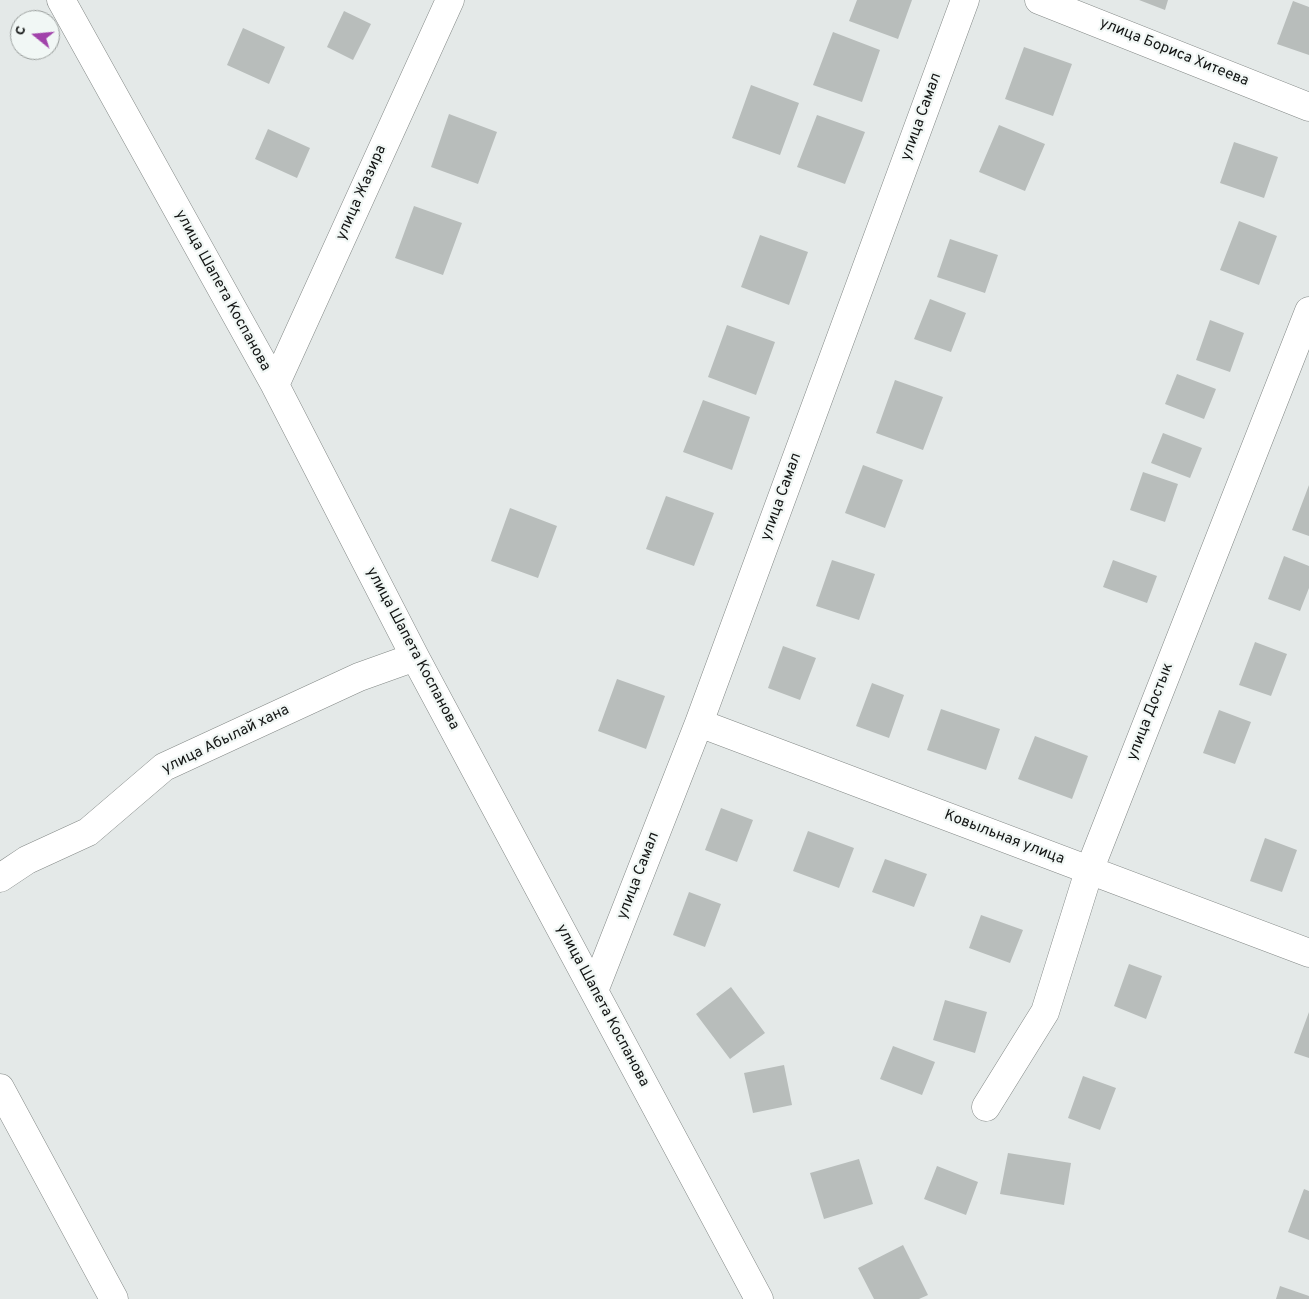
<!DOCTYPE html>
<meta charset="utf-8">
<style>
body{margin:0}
#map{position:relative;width:1309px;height:1299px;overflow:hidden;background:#e4e9e8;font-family:Overpass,sans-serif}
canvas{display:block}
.north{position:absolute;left:10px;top:10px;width:50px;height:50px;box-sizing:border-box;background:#f1f7f5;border:1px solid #989d9b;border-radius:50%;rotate:287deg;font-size:14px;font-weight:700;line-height:20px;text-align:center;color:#131514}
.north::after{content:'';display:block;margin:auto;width:18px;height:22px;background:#a142aa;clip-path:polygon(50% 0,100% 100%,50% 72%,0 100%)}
</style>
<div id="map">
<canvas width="1309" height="1299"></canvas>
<div class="north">С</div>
</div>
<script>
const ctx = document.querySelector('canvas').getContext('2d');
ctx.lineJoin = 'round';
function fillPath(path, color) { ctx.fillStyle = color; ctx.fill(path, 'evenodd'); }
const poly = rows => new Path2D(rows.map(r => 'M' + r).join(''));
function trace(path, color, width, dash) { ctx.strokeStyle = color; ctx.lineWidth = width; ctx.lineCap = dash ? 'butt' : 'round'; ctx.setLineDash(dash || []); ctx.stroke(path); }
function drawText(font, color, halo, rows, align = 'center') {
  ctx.font = font + ' Overpass,sans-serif'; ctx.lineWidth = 4.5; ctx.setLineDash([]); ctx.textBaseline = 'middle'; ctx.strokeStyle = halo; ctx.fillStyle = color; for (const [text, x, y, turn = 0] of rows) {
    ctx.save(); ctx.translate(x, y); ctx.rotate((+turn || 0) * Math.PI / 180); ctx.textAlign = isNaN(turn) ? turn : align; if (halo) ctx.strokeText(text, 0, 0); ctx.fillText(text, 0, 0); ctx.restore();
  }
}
fillPath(poly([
 [857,0,912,0,898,39,849,21],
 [1139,0,1168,0,1165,10],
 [1293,1,1309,7,1309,55,1277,44],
 [344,11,371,24,353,60,327,47],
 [243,28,285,47,269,84,227,65],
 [833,32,880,50,862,102,813,85],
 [1024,47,1072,64,1053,116,1005,99],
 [751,85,799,103,780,155,732,138],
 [449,114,497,132,478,184,431,167],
 [817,115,865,132,845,184,797,167],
 [999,125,1045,144,1025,191,979,172],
 [268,129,310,148,297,178,255,159],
 [1234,142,1278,157,1264,198,1220,183],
 [414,206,462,223,443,275,395,258],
 [1239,221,1277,236,1259,285,1220,270],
 [760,235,808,252,789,305,741,287],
 [950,239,998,255,985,293,937,277],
 [930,299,966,313,951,352,914,339],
 [1210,320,1244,333,1230,372,1196,360],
 [727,325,775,342,756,395,708,377],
 [1177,374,1216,389,1204,419,1165,404],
 [895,380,943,397,923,450,876,433],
 [703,400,750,417,732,470,683,452],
 [1163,433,1202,448,1190,478,1151,463],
 [863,465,903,480,885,528,845,513],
 [1143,472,1178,484,1165,522,1130,510],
 [1309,485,1309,536,1292,530],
 [666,496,714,513,694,566,646,549],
 [510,508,557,526,538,578,491,561],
 [1284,556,1309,566,1309,588,1300,611,1268,599],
 [832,560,875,574,859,620,816,606],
 [1113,560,1157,576,1147,603,1103,587],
 [1255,642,1287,654,1271,696,1239,685],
 [783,646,816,658,800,700,768,688],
 [617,679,665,696,646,749,598,731],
 [872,683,904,695,889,738,856,726],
 [941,709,1000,729,986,770,927,750],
 [1219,710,1251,722,1235,764,1203,753],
 [1035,736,1088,756,1072,799,1018,779],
 [721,808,753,820,737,862,705,850],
 [808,831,854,848,839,888,793,871],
 [1265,838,1297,850,1282,892,1250,881],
 [885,859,927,874,914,907,872,892],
 [689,892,721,904,705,947,673,935],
 [981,915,1023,930,1010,963,969,948],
 [1129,964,1162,976,1146,1019,1114,1006],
 [731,987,765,1033,730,1059,696,1014],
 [945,1000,987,1012,975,1053,933,1040],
 [1309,1012,1309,1058,1294,1053],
 [893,1046,935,1062,922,1095,880,1079],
 [784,1065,792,1105,753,1113,744,1073],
 [1083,1076,1116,1088,1100,1130,1068,1118],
 [1008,1153,1071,1163,1064,1205,1000,1194],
 [859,1159,873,1204,824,1219,810,1173],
 [937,1166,978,1182,966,1215,924,1199],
 [1304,1189,1309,1191,1309,1240,1288,1232],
 [903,1245,928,1295,919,1299,874,1299,858,1268],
 [1280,1286,1309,1296,1309,1299,1276,1299]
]), '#b8bdbb');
const minor = poly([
 [61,0,275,385,415,657,759,1299],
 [1039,0,1309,107],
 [275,385,450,0],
 [699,723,1309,953],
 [0,878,27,860,88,832,164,767,359,677,415,657],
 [594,991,699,723,965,0],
 [0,1088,114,1299],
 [986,1107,1045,1012,1089,871,1309,311]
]);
trace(minor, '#838886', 29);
trace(minor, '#fff', 28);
drawText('15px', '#131514', '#f1f7f5', [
 ["улица Бориса Хитеева",1174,53,22],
 ["улица Самал",922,117,-70],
 ["улица Жазира",362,193,-66],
 ["улица Шапета Коспанова",222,291,61],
 ["улица Самал",782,497,-70],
 ["улица Шапета Коспанова",412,649,62],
 ["улица Достык",1151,712,-69],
 ["улица Абылай хана",226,740,-26],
 ["Ковыльная улица",1004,838,21],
 ["улица Самал",639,876,-69],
 ["улица Шапета Коспанова",602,1006,62]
]);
</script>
